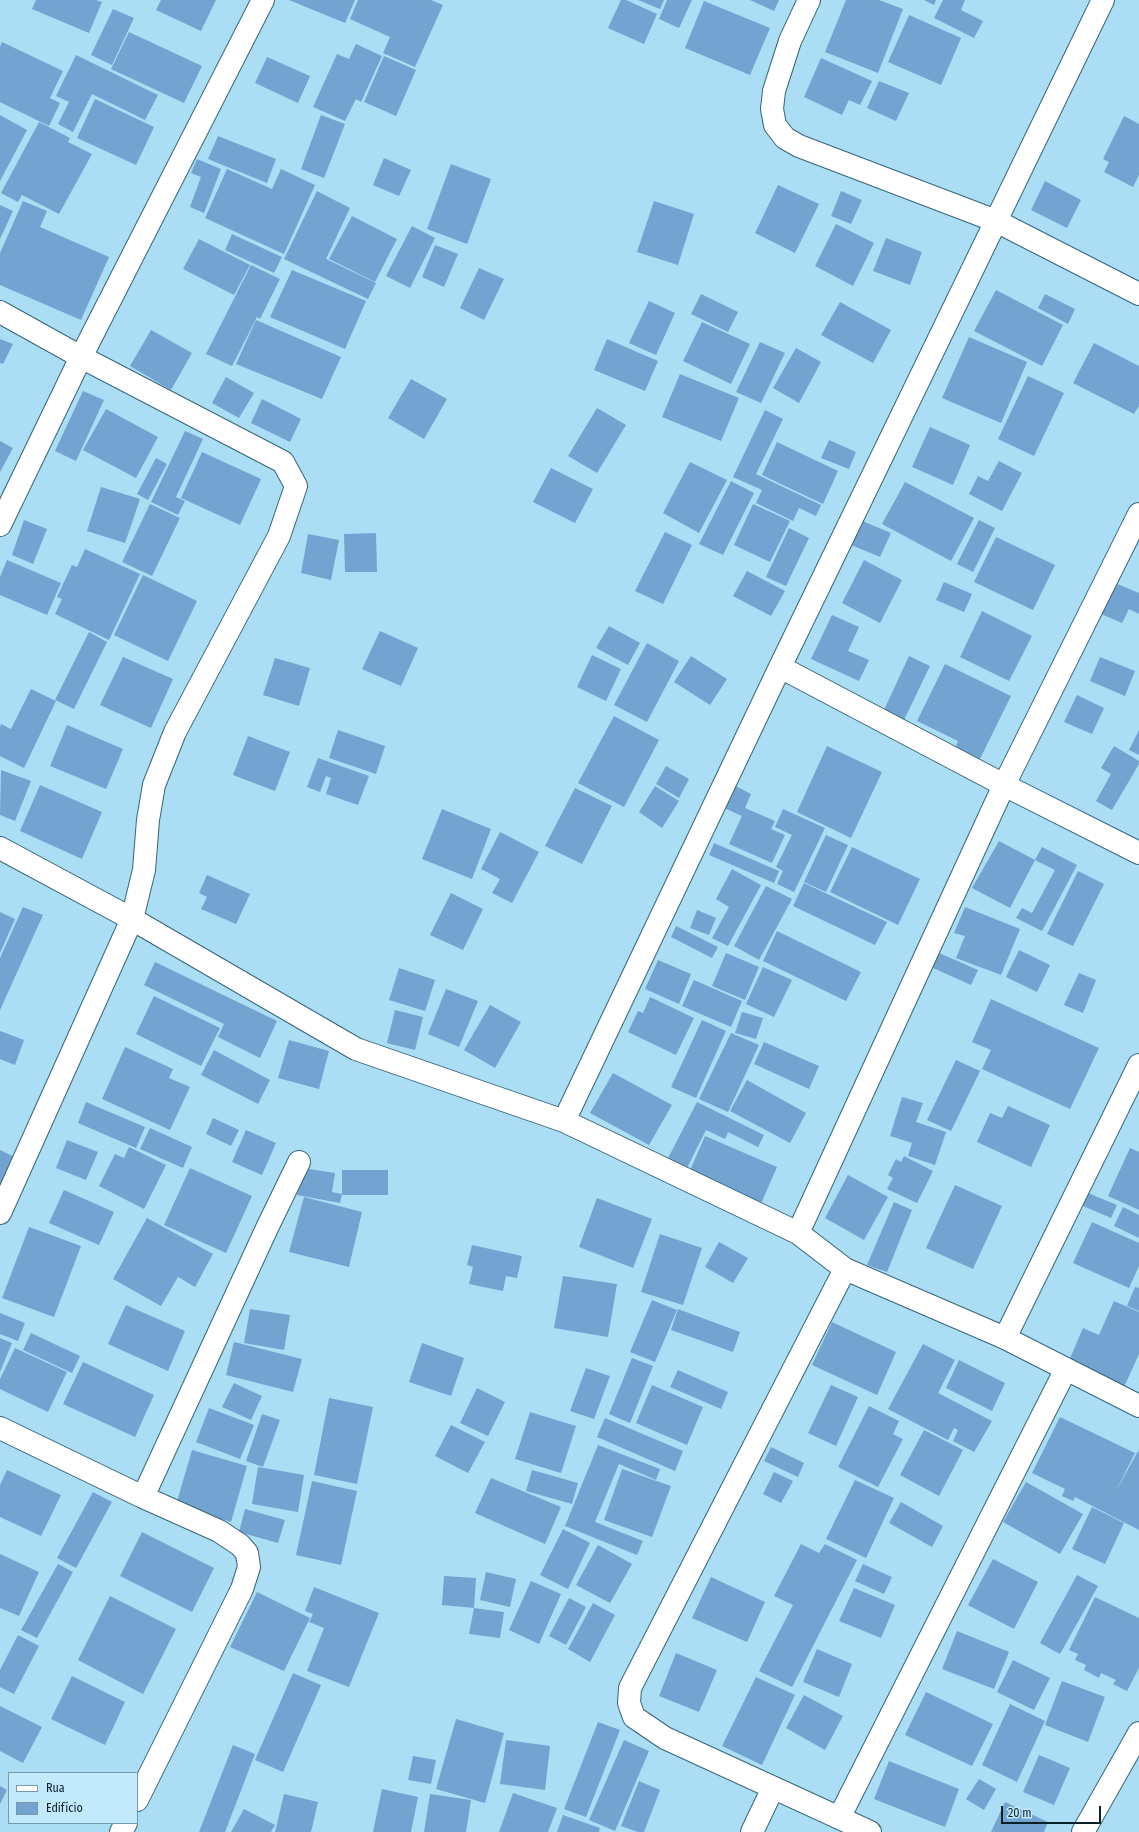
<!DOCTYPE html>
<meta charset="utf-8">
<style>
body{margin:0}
#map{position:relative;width:1139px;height:1832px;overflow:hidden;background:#abdef5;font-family:"Fira Sans Condensed",sans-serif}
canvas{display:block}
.legend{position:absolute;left:8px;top:1772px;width:130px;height:52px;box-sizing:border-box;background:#c1eafc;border:1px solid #7899a7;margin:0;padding:5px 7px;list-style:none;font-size:12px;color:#0a1f27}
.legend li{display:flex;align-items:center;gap:8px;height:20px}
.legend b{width:20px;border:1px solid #7899a7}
.scale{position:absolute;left:1001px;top:1806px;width:100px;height:18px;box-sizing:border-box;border:2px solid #0a1f27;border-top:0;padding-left:5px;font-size:12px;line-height:14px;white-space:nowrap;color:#0a1f27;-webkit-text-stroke:3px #c1eafc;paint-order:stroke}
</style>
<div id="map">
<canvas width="1139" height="1832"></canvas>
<ul class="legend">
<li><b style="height:5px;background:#fff"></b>Rua</li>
<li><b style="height:11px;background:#73a3d0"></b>Edifício</li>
</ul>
<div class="scale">20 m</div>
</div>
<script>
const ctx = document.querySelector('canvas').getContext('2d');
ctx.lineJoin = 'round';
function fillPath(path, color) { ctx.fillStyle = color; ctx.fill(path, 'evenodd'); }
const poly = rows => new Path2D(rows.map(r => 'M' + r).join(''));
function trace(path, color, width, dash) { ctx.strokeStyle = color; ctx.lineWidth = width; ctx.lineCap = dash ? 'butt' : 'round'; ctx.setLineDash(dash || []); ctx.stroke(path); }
fillPath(poly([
 [36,0,96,0,102,2,89,33,32,9],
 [161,0,216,0,201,31,156,10],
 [289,0,355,0,345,23],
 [358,0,431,0,443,5,415,67,383,53,390,37,350,19],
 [621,0,626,0,657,14,644,44,608,28],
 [638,0,664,0,660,9],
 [667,0,692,0,679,28,659,19],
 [750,0,779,0,774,11],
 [846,0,879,0,903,9,878,73,825,52],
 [924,0,936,0,934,5],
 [943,0,965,0,961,10,983,21,974,38,934,18],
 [704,1,770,28,750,75,685,48],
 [113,9,134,18,112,65,91,55],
 [909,15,961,38,941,85,888,62],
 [129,32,202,66,184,103,111,69],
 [2,42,63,71,50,98,60,103,49,126,0,102,0,47],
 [356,44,382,56,361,102,356,99,345,121,313,107,337,54,349,59],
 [76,55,158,95,145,120,92,94,73,132,58,124,69,102,56,96],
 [384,56,416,70,396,116,364,102],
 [267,57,310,76,298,103,255,83],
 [821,58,872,81,860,105,849,100,842,115,804,97],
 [879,81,909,93,896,121,867,108],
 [95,99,154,127,136,165,77,138],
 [0,115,27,130,0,181],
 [321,115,345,124,324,178,301,169],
 [1124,116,1139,124,1139,175,1133,187,1104,172,1109,162,1103,159],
 [39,122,70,138,68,142,92,154,59,214,22,195,18,202,1,193],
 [218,136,276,159,267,183,208,159],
 [384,158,411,170,399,196,373,185],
 [197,159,221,169,204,213,190,207,201,177,191,173],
 [451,164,491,179,467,244,427,229],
 [227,169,272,189,281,169,315,185,284,254,205,218],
 [1045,181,1081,200,1067,228,1031,210],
 [778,185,819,204,795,253,755,233],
 [317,191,350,208,326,259,376,283,368,299,284,259],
 [841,191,862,200,851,224,831,216],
 [23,201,47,211,40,227,109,257,81,320,0,285,0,253],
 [654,201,694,214,678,265,637,252],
 [0,205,13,211,0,239],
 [352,216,397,239,375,282,329,259],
 [836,224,874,243,853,286,815,266],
 [412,226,435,238,410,288,386,276],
 [232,234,282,257,274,273,225,250],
 [886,238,922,252,910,285,873,271],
 [199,239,250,265,234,295,183,269],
 [435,245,458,254,444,287,422,277],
 [251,265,280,279,260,319,257,317,232,366,206,354],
 [479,268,504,279,484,320,460,308],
 [292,270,366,301,345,349,270,317],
 [996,290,1063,325,1042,366,974,331],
 [701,294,738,312,728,332,691,314],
 [1045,294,1075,309,1068,324,1038,308],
 [649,301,675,313,656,355,629,343],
 [840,302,891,330,873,363,821,335],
 [256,320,341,357,322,399,236,364],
 [702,322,750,344,731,384,683,361],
 [151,330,192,353,171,390,130,366],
 [969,337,1027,362,1001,423,942,398],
 [0,339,13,344,3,364,0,363],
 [607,339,658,361,645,391,594,370],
 [760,342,785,353,761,403,736,392],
 [1094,343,1139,366,1139,406,1134,414,1073,383],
 [796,348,821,362,799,403,773,388],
 [680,374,739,398,721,441,662,417],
 [1028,376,1064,393,1034,456,998,439],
 [226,377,254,393,239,418,212,403],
 [411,379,447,399,424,439,388,418],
 [83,391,104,400,76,461,55,451],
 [262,399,301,419,290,442,251,423],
 [597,408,626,425,597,473,568,456],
 [106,409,158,437,136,478,83,450],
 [765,410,783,419,756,474,821,505,816,516,799,508,793,521,756,503,762,490,733,477],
 [930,427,970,445,953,485,912,467],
 [185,431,203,439,176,497,185,501,178,515,151,502],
 [829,440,856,452,849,469,821,458],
 [0,441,13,448,0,472],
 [777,442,838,471,823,504,762,475],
 [202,452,261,479,240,525,181,498],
 [156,458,167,464,148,500,137,494],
 [999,461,1022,473,1002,511,969,494,978,476,988,481],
 [690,462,727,480,699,533,663,513],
 [551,468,593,489,575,523,533,502],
 [731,481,754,493,723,555,699,544],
 [905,482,974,518,951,561,882,524],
 [101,487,140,499,125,543,87,531],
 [150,504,180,518,152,576,122,562],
 [753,504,790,521,770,562,734,545],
 [24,520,47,529,33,564,12,555],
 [860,520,891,533,880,557,849,544],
 [979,520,995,528,973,572,957,564],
 [789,528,809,538,786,586,766,577],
 [665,532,692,545,663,604,635,591],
 [376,533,377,572,345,572,344,534],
 [308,534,339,540,331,580,301,573],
 [996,537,1055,565,1033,610,974,582],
 [85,549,140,574,109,640,55,614,62,599,57,597,72,565,77,567],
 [7,560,61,583,47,615,0,595,0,577],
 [864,560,902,580,880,623,842,603],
 [747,571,785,591,771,616,733,596],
 [143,575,197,601,168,661,114,635],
 [944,582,972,594,964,612,936,600],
 [1115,583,1139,593,1139,614,1129,609,1122,623,1101,614],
 [982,611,1032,636,1009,681,960,657],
 [832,615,859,627,848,651,869,660,859,681,811,659],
 [609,626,640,643,628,665,596,648],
 [380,631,418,648,401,686,362,669],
 [89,632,107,642,74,709,55,700],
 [647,643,679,661,647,722,614,705],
 [592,655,621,669,606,701,577,687],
 [691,656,727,679,710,705,674,682],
 [909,656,930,666,904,720,884,710],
 [123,657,173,679,151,728,100,705],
 [1100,657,1135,671,1125,696,1090,681],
 [275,658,310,668,299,706,263,695],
 [945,664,1011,696,978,763,954,751,958,741,917,721],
 [31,689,56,701,24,768,0,756,0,727,1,724,11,729],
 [1077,695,1104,708,1092,734,1064,722],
 [614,716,659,740,624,807,578,783],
 [67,725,123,749,106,789,50,766],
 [338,730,385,746,376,774,329,758],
 [1139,730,1139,755,1129,750],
 [248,736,290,752,275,791,233,775],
 [827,746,882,772,851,838,797,812],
 [1114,746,1139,761,1139,764,1112,810,1096,801,1111,774,1101,768],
 [318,758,369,776,358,805,326,794,331,778,326,776,320,792,307,787],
 [666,766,689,779,679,798,656,784],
 [1,770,31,781,15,821,0,815],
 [40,785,102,812,82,859,20,831],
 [734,785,751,794,745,808,775,821,771,829,785,835,772,863,729,844,742,816,724,808],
 [655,786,679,801,662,828,639,812],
 [575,788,612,806,582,864,545,846],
 [442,809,491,829,472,879,422,859],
 [783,809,825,828,794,892,777,884,783,871,776,867,792,835,775,827],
 [500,832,539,852,512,903,492,893,500,879,481,869],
 [826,835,848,845,826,892,804,882],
 [999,841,1035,860,1010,908,972,888],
 [714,843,779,871,774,883,709,855],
 [852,847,920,879,898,925,830,892],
 [1042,847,1077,865,1042,931,1016,918,1022,908,1032,913,1055,870,1035,860],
 [732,869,761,885,728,946,712,938,729,907,716,899],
 [1078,871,1104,884,1073,946,1047,934],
 [207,875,250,894,236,924,201,909,207,897,199,893],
 [804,883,887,922,875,945,793,906],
 [766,886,792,899,759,960,734,946],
 [451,893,483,909,463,950,430,935],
 [23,907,43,915,0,1010,0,958],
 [965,907,1020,929,1001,975,956,958,965,936,954,933],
 [697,910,716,918,709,935,690,928],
 [0,912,15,919,0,953],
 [676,926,718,947,712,958,671,937],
 [777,931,861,972,846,1001,763,961],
 [1019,950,1050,965,1037,992,1006,977],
 [726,953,759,967,745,1000,712,986],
 [939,953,978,970,971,985,933,968],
 [658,960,691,974,679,1004,645,989],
 [155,962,277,1021,260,1058,218,1037,224,1024,144,985],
 [763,967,792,980,774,1017,746,1004],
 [399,968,435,980,425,1011,389,1000],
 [1079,973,1096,980,1083,1013,1064,1005],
 [694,980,742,1001,731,1027,682,1006],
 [446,989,478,1001,459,1047,428,1034],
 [154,996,220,1028,201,1066,136,1034],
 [650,997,694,1018,676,1055,628,1032,638,1011,643,1013],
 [991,999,1099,1048,1070,1109,982,1069,991,1050,972,1042],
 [490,1005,521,1022,495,1068,464,1050],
 [395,1010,423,1017,415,1050,387,1043],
 [742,1012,763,1018,756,1039,735,1033],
 [702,1020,726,1031,696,1098,671,1087],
 [0,1031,24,1040,15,1065,0,1059],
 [731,1033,759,1045,728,1112,699,1099],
 [289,1040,329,1051,319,1089,278,1078],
 [764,1042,819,1066,809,1089,754,1064],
 [125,1047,173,1069,169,1078,190,1087,170,1130,102,1099],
 [214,1050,270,1080,258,1104,201,1075],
 [956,1060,980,1071,951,1131,927,1120],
 [613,1073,672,1105,649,1145,590,1113],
 [747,1080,806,1113,790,1143,730,1111],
 [902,1097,923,1103,916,1122,946,1132,935,1165,908,1156,912,1143,890,1136],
 [86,1102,145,1127,136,1148,78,1123],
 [697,1102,764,1135,758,1147,728,1132,725,1139,706,1130,685,1172,666,1162],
 [1008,1106,1050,1125,1031,1167,977,1142,990,1113,1002,1118],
 [213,1118,239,1130,231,1146,206,1134],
 [150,1128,192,1147,183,1168,140,1149],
 [246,1130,276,1143,262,1175,232,1162],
 [705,1136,777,1167,760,1206,688,1175],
 [67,1140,98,1152,86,1180,56,1168],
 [129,1147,166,1165,144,1209,99,1186,115,1154,124,1158],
 [1130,1148,1139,1152,1139,1210,1108,1196],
 [0,1150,19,1159,0,1198],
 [904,1156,933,1171,917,1203,887,1189,893,1178,888,1175,896,1159,901,1162],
 [190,1168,252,1196,226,1253,164,1225],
 [302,1168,335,1173,332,1192,342,1194,340,1203,297,1195],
 [342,1170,388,1170,388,1195,342,1195],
 [848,1175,888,1197,864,1240,825,1218],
 [955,1185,1002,1206,973,1269,926,1248],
 [64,1190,114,1212,99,1245,49,1223],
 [1088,1193,1117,1205,1111,1218,1083,1206],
 [304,1197,362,1212,349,1267,289,1252],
 [597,1198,652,1219,633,1268,579,1247],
 [894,1202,912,1210,887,1272,867,1265],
 [1123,1207,1139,1215,1139,1238,1114,1226],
 [147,1218,213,1254,195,1287,178,1277,161,1306,113,1279],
 [1092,1222,1139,1243,1139,1266,1129,1288,1073,1263],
 [29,1227,81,1246,54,1317,2,1298],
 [660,1234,702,1248,683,1305,641,1292],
 [719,1242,748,1258,733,1283,705,1267],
 [472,1245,522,1256,517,1278,506,1276,503,1291,469,1284,473,1267,467,1265],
 [563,1276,617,1284,608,1337,554,1328],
 [1135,1287,1139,1288,1139,1311,1127,1306],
 [652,1300,677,1310,655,1362,630,1352],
 [1114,1301,1139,1312,1139,1354,1124,1387,1068,1363,1083,1328,1099,1335],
 [126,1305,185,1331,168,1371,108,1344],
 [250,1309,290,1315,284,1350,244,1343],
 [678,1309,740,1332,733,1352,671,1330],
 [0,1313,25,1323,18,1341,0,1334],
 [832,1322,896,1352,877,1395,812,1365],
 [31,1333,80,1356,72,1373,23,1350],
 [0,1338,12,1343,0,1372],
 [234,1342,302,1359,293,1392,226,1375],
 [422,1343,464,1358,451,1396,409,1382],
 [923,1344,955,1360,938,1393,992,1421,974,1452,953,1441,958,1430,954,1428,948,1440,888,1409],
 [15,1348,67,1372,48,1412,0,1389,0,1379],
 [632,1358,653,1366,630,1423,609,1414],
 [959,1360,1005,1383,992,1411,946,1388],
 [83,1362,154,1395,135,1437,63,1404],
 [586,1368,610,1376,594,1419,570,1411],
 [678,1370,728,1392,721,1409,670,1387],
 [234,1383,262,1396,251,1420,222,1407],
 [652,1385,703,1407,687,1445,636,1423],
 [831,1385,858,1397,836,1446,808,1433],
 [477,1388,505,1402,488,1436,460,1423],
 [329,1398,373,1407,357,1484,314,1475],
 [869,1406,899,1421,893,1434,903,1439,878,1487,838,1467],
 [209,1408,254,1425,240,1459,196,1442],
 [530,1412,576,1426,561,1473,515,1459],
 [262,1414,280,1420,263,1467,246,1461],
 [1060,1417,1135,1453,1115,1493,1138,1451,1139,1452,1139,1530,1075,1497,1073,1501,1062,1496,1065,1489,1032,1473],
 [605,1418,683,1451,675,1471,597,1437],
 [451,1425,485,1442,468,1473,435,1456],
 [924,1430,963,1450,939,1496,900,1475],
 [598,1445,660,1469,656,1480,619,1464,595,1522,643,1541,637,1555,565,1526],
 [771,1447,804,1463,798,1477,764,1461],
 [192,1450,247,1466,231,1522,176,1505],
 [258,1467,304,1475,298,1512,252,1504],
 [622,1469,671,1486,652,1537,604,1520],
 [7,1470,61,1495,41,1536,0,1517,0,1485],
 [532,1470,578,1483,572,1504,526,1491],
 [774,1472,793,1481,781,1503,763,1494],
 [491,1478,561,1507,545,1544,475,1513],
 [855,1480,894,1498,866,1558,826,1539],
 [312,1481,357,1491,341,1565,296,1555],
 [1026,1482,1083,1514,1060,1554,1003,1522],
 [93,1492,112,1502,76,1568,57,1558],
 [901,1502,943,1526,932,1547,889,1523],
 [1092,1507,1124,1523,1105,1564,1072,1549],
 [245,1509,285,1520,278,1543,239,1532],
 [563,1529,590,1543,568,1589,540,1575],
 [142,1532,214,1568,192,1612,120,1576],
 [801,1544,819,1553,825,1544,857,1560,792,1687,759,1671,793,1605,774,1596],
 [598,1545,632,1564,610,1603,576,1585],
 [0,1554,39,1572,19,1616,0,1608],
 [993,1559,1038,1582,1014,1629,968,1605],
 [58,1564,73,1572,37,1638,21,1630],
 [863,1564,892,1577,884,1594,855,1581],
 [486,1572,516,1579,510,1607,480,1600],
 [1077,1575,1098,1586,1060,1654,1040,1643],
 [444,1576,476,1578,474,1608,442,1605],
 [711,1577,765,1602,747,1642,692,1618],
 [531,1581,561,1594,539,1644,509,1630],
 [314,1587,379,1613,349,1687,307,1671,324,1628,309,1622,313,1614,305,1611],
 [854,1588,895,1605,881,1638,839,1621],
 [257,1592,310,1618,284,1671,230,1647],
 [110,1596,176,1629,143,1694,78,1660],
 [1095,1597,1139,1618,1139,1668,1127,1691,1113,1684,1116,1680,1101,1673,1099,1678,1084,1670,1086,1665,1075,1660,1078,1654,1069,1650],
 [569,1598,586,1607,566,1645,549,1636],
 [593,1603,615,1615,590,1662,568,1649],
 [474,1608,504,1612,500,1638,469,1634],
 [957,1631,1009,1652,994,1689,942,1669],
 [18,1635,39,1646,14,1694,0,1687,0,1670],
 [817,1649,852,1664,839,1697,803,1682],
 [676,1653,717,1670,699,1712,659,1696],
 [1013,1660,1050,1678,1034,1710,997,1692],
 [293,1673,321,1685,283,1772,255,1760],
 [72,1676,125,1702,105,1745,51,1719],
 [756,1677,795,1695,762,1765,722,1746],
 [1062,1681,1105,1697,1088,1742,1045,1725],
 [926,1692,993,1724,972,1766,905,1735],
 [804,1695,843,1716,825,1750,786,1728],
 [1010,1704,1045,1721,1017,1782,982,1765],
 [0,1706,42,1727,23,1763,0,1751],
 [456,1719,504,1733,485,1803,436,1789],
 [598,1722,620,1730,586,1817,564,1809],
 [506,1740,550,1746,545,1790,500,1784],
 [624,1740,649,1751,615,1831,589,1820],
 [233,1745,255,1754,225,1832,199,1832],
 [1039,1755,1070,1768,1054,1805,1023,1792],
 [413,1756,436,1760,431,1784,408,1780],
 [889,1761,959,1789,945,1827,874,1799],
 [979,1779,996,1789,984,1810,966,1799],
 [639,1781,660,1790,644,1832,638,1832,621,1826],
 [0,1786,7,1790,0,1804],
 [382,1789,418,1797,411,1832,373,1832],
 [513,1793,557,1808,548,1832,499,1832],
 [284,1794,318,1802,311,1832,275,1832],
 [430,1794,471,1800,466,1832,424,1832],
 [1005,1802,1048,1822,1044,1832,991,1832],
 [244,1809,275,1825,271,1832,231,1832],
 [563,1815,600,1828,599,1832,557,1832]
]), '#73a3d0');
const minor = poly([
 [809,0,790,41,774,91,772,109,775,125,785,138,799,146,996,221,1139,294],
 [0,312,81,357,283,462,296,486,279,536,175,732,154,785,148,820,144,870,132,919,0,1213],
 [0,525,81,357,263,0],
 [780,667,1004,785,1139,853],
 [0,848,132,919,356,1049,564,1121,798,1233,845,1269,1005,1338,1139,1406],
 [564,1121,780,667,1103,0],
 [798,1233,1004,785,1139,514],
 [845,1269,630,1688,629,1703,634,1717,665,1738,870,1832],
 [1005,1338,1139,1065],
 [0,1428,143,1497,219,1531,240,1545,247,1553,249,1567,242,1589,137,1800],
 [143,1497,267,1228,299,1162],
 [839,1818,1066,1369],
 [121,1832,126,1823],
 [752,1832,773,1788],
 [1083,1832,1139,1733]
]);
trace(minor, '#356579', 24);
trace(minor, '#fff', 22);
</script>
